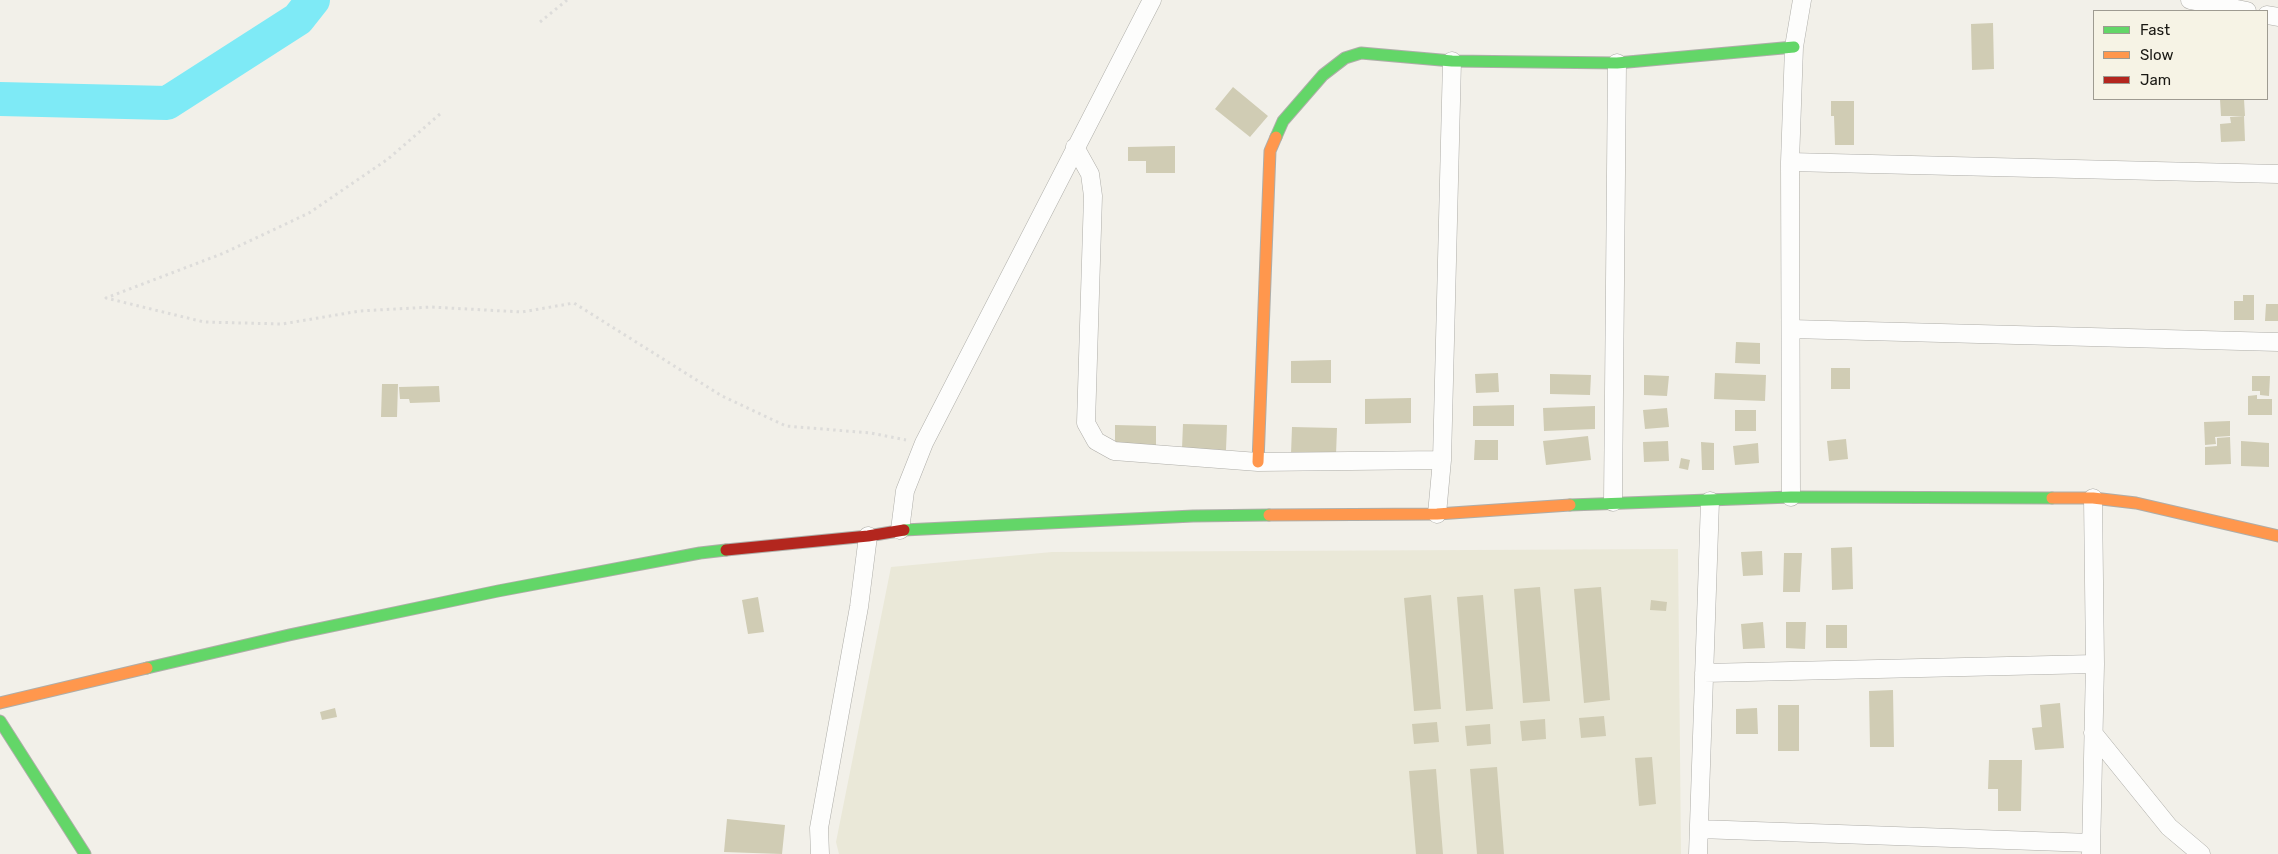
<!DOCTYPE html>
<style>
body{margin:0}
#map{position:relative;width:2278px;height:854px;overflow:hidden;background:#f2f0e9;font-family:Rubik,sans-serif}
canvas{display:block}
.legend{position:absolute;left:2093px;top:10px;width:175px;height:90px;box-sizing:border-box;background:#f6f3e5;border:1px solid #9e9b91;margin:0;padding:6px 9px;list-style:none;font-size:15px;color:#191813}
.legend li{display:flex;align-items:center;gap:10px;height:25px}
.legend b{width:25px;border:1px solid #9e9b91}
</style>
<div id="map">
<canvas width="2278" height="854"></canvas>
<ul class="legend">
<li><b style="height:6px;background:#63d668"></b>Fast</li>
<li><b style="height:6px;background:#ff974d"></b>Slow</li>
<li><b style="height:6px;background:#b3261e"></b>Jam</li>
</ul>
</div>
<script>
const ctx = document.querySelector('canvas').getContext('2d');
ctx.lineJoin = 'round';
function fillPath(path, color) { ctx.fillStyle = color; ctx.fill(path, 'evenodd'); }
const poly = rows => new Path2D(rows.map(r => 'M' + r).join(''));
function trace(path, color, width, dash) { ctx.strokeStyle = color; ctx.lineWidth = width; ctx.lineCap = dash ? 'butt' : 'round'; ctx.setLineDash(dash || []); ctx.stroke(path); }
fillPath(poly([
 [1678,549,1681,854,839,854,836,842,891,567,1052,552]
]), '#eae8d8');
trace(poly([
 [0,99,167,103,298,19,313,0]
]), '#7eeaf6', 34);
fillPath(poly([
 [1993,23,1994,69,1972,70,1971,24],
 [1233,87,1268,116,1250,137,1215,109],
 [2220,99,2244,99,2245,116,2221,116],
 [1831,101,1854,101,1854,145,1835,145,1834,116,1831,116],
 [2244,116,2245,141,2221,142,2220,124,2231,123,2230,117],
 [1175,146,1175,173,1146,173,1146,161,1128,161,1128,147],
 [2243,295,2254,295,2254,320,2234,320,2234,301,2243,301],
 [2266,304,2278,304,2278,321,2265,321],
 [1736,342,1760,343,1760,364,1735,363],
 [1331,360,1331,383,1291,383,1291,361],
 [1831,368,1850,368,1850,389,1831,389],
 [1498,373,1499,392,1476,393,1475,374],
 [1715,373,1766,375,1765,401,1714,399],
 [1550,374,1591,375,1590,395,1550,394],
 [1644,375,1669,376,1667,396,1644,395],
 [2252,376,2270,376,2269,396,2260,395,2260,391,2252,391],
 [382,384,398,384,397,417,381,417],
 [439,386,440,402,410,403,409,399,400,399,399,387],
 [2257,395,2257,399,2272,399,2272,415,2248,415,2248,396],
 [1411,398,1411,423,1365,424,1365,399],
 [1514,405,1514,426,1473,426,1473,406],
 [1595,406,1595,429,1544,431,1543,408],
 [1667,408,1669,427,1645,429,1643,410],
 [1735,410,1756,410,1756,431,1735,431],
 [2230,421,2230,436,2215,437,2216,444,2205,445,2204,422],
 [1183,424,1227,425,1226,450,1182,449],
 [1115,425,1156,426,1156,445,1115,444],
 [1292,427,1337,428,1336,455,1291,454],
 [1588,436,1591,460,1546,465,1543,441],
 [2230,437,2231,464,2205,465,2205,447,2217,446,2217,438],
 [1846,439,1848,459,1829,461,1827,441],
 [1475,440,1498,440,1498,460,1474,460],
 [1668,441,1669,461,1644,462,1643,442],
 [2241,441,2269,443,2269,467,2241,466],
 [1701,442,1714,443,1714,470,1702,470],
 [1758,443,1759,463,1735,465,1733,446],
 [1681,458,1690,460,1688,470,1679,468],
 [1852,547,1853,589,1832,590,1831,548],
 [1762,551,1763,575,1743,576,1741,552],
 [1784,553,1802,553,1800,592,1783,592],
 [1540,587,1550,701,1523,703,1514,589],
 [1601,587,1610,700,1584,703,1574,589],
 [1431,595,1441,709,1414,711,1404,598],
 [1483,595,1493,709,1466,711,1457,597],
 [758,597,764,632,748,634,742,600],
 [1651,600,1667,602,1666,611,1650,610],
 [1763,622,1765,648,1743,649,1741,624],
 [1786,622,1806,622,1805,649,1786,648],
 [1826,625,1847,625,1847,648,1826,648],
 [1893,690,1894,747,1870,747,1869,691],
 [2060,703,2064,748,2035,750,2032,728,2042,727,2040,705],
 [1778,705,1799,705,1799,751,1778,751],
 [335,708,337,717,322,720,320,712],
 [1757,708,1758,734,1736,734,1736,709],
 [1604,716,1606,736,1581,738,1579,718],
 [1545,719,1546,739,1522,741,1520,721],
 [1437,722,1439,742,1414,744,1412,724],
 [1490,724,1491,744,1467,746,1465,726],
 [1652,757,1656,804,1639,806,1635,758],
 [1989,760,2022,760,2021,811,1998,811,1998,789,1988,789],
 [1497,767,1504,854,1477,854,1470,769],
 [1436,769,1443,854,1416,854,1409,771],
 [727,819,785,825,782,854,724,852]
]), '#d0ccb4');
const street = poly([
 [2190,0,2247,11],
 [2267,15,2278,17],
 [1075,147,1090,174,1093,196,1086,423,1096,441,1114,451,1258,462,1442,460],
 [1790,162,2278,174],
 [1791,329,2278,342],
 [1791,497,1790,162,1794,47,1802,0],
 [1613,502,1617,63],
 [1437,514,1442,460,1452,61],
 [900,530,905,491,924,443,1152,0],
 [1704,673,2095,664],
 [2093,733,2169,827,2201,854],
 [1699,829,2091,843],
 [820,854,819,828,859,607,868,536],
 [1698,854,1710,501],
 [2091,854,2095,664,2093,498]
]);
const fast = poly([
 [1276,137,1283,121,1323,75,1345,58,1361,53,1452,61,1617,63,1794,47],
 [1570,505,1791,497,2052,498],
 [904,530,1193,516,1269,515],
 [147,668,289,635,498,591,700,553,726,550],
 [0,721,85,854]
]);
const slow = poly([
 [1258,462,1270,151,1276,137],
 [2052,498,2093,498,2136,503,2278,536],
 [1269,515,1437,514,1570,505],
 [0,703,147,668]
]);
const jam = poly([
 [726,550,868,536,904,530]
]);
trace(street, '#aeada8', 19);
trace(fast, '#aeada8', 13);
trace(slow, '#aeada8', 13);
trace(jam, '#aeada8', 13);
trace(poly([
 [540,22,567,0],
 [440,114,388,159,309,213,224,253,106,298,204,322,282,324,360,311,431,307,522,312,574,303,722,396,786,426,871,433,906,440]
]), '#dddcda', 3, [2.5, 4]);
trace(street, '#fdfdfc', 18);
trace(fast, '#63d668', 11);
trace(slow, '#ff974d', 11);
trace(jam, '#b3261e', 11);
</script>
